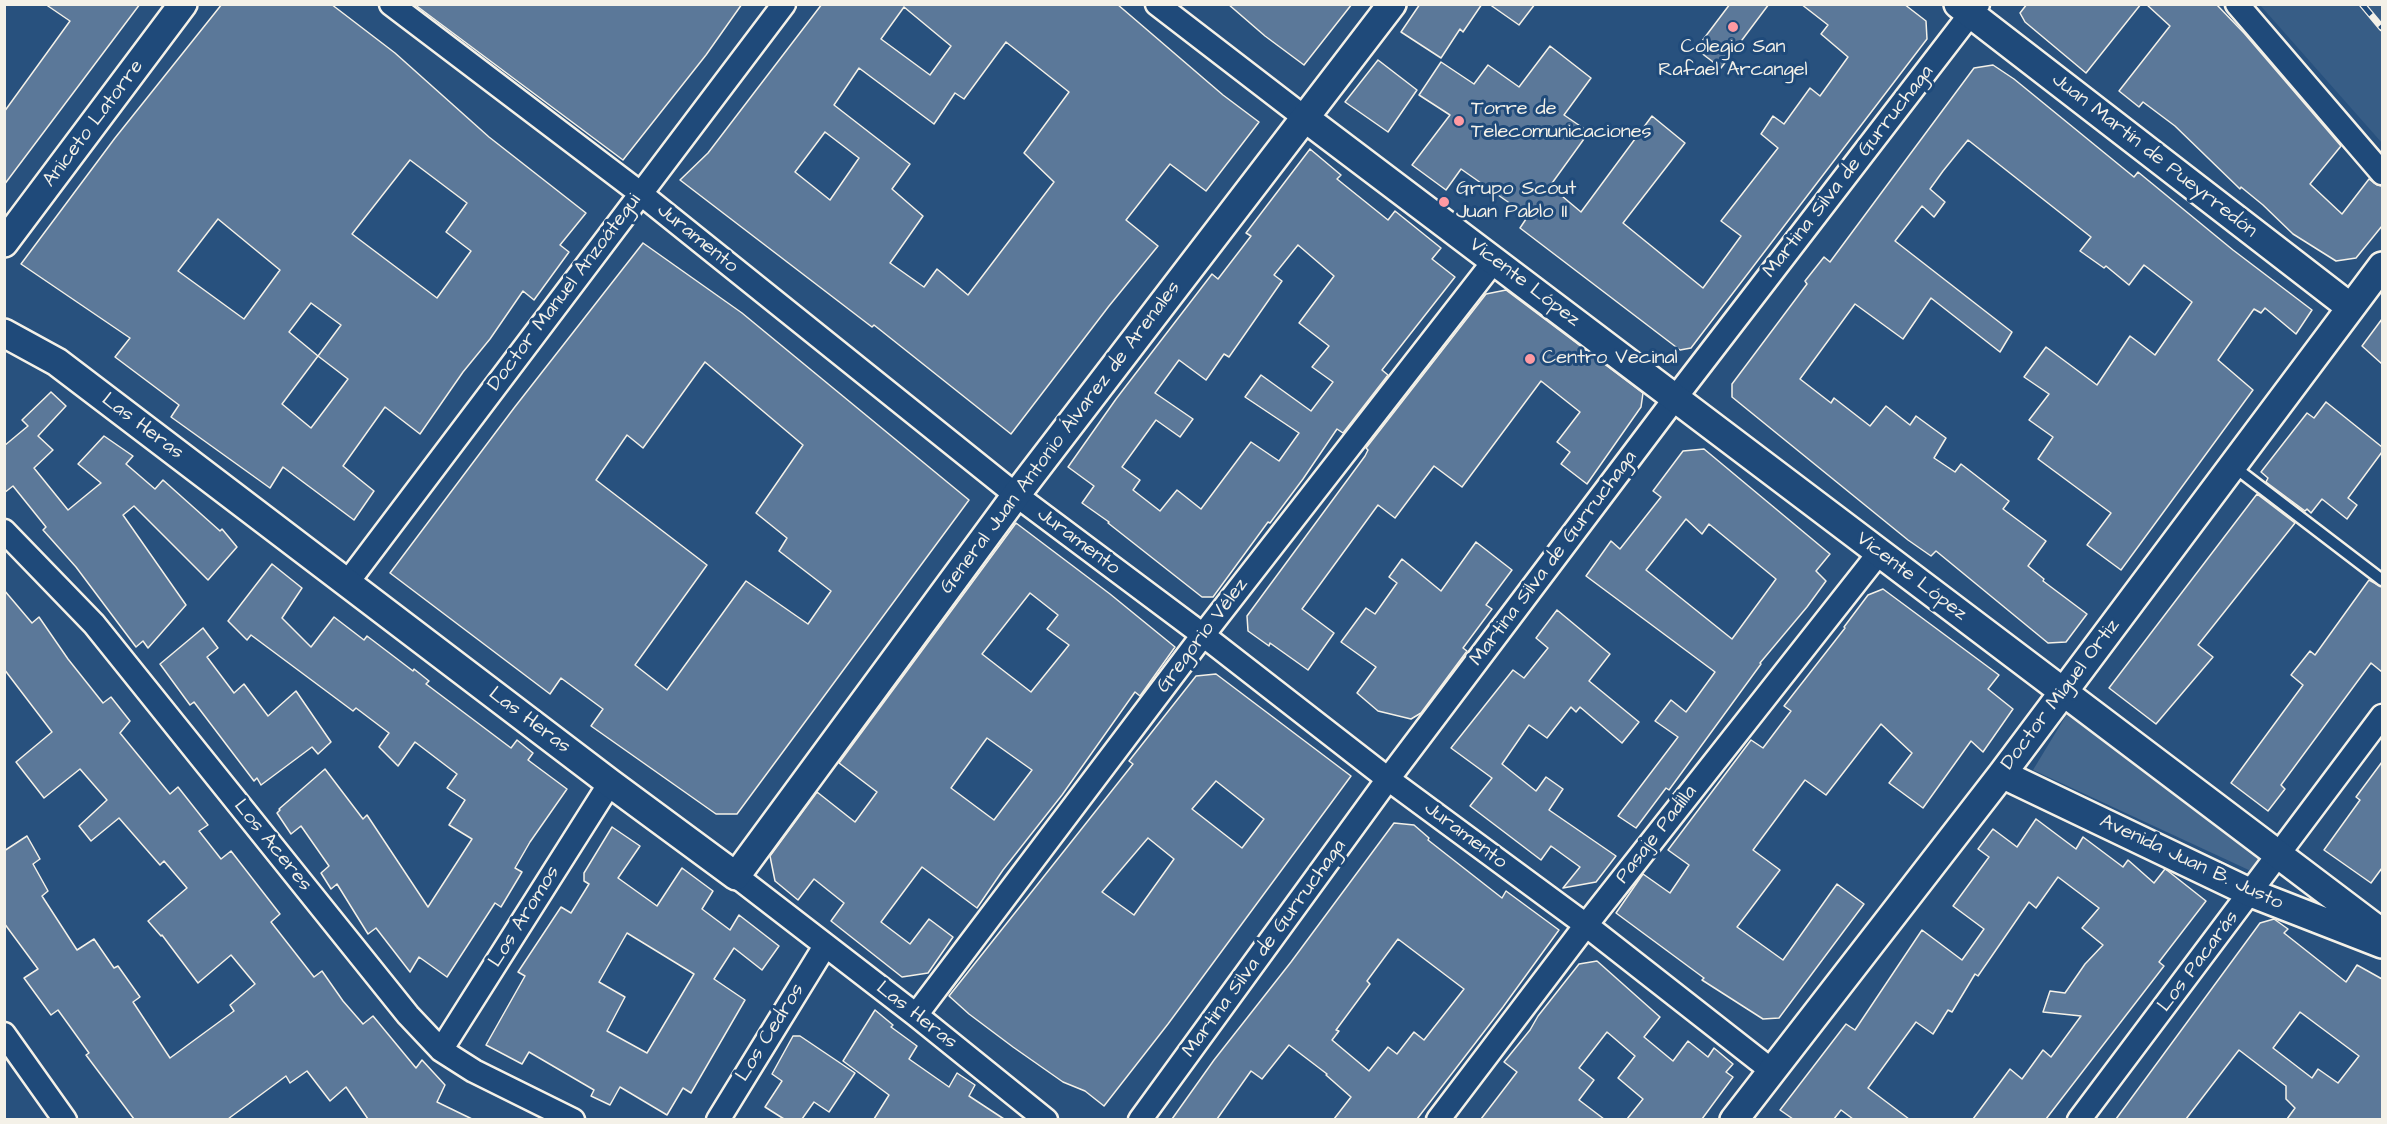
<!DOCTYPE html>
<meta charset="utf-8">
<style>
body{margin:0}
#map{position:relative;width:2387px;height:1124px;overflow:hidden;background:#28517e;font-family:"Architects Daughter",sans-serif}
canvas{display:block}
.frame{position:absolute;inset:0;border:6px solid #f4f1e8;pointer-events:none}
</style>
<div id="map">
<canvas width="2387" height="1124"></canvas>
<div class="frame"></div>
</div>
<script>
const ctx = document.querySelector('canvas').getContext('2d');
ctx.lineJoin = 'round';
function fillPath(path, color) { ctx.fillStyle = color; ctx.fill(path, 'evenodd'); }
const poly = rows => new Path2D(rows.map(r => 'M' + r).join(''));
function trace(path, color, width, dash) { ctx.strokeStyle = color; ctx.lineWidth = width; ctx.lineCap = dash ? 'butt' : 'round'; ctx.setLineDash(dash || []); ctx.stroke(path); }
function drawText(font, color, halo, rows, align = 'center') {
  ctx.font = font + ' "Architects Daughter",sans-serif'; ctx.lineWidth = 6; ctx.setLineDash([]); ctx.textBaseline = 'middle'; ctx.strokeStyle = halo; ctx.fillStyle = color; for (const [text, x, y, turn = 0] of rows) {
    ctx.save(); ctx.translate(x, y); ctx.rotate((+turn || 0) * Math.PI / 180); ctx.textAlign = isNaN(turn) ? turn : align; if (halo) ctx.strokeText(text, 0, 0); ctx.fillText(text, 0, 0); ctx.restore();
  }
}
fillPath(poly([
 [2260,5,2382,5,2382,143]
]), '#375d86');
fillPath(poly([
 [2070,709,2264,855,2251,871,2033,770]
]), '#45688e');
const building = poly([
 [45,4,140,4,4,185,4,112,70,21,45,4],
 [222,4,331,4,395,53,489,137,586,213,560,245,569,252,534,300,523,291,490,339,463,372,420,434,385,407,343,466,374,491,354,520,283,467,270,488,171,417,179,405,115,357,130,338,21,264,115,138,222,4],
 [410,160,467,203,446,232,471,251,437,298,352,234,410,160],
 [218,219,280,270,244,319,178,271,218,219],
 [311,303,341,325,318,356,289,332,311,303],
 [318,356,348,379,311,428,282,404,318,356],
 [414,4,742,4,706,55,623,160,414,4],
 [822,4,1117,4,1223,95,1259,122,1206,191,1170,164,1126,220,1158,246,1109,306,1011,434,874,325,872,327,680,180,708,153,822,4],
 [904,7,951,46,930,75,881,39,904,7],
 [1006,42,1069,92,1024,153,1054,182,968,295,937,269,924,287,890,263,923,216,892,189,910,164,834,105,859,68,934,124,955,93,964,99,1006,42],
 [825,132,859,158,830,200,795,172,825,132],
 [1228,4,1352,4,1304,65,1265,36,1228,4],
 [1420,4,1482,4,1463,32,1460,29,1441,58,1401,32,1420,4],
 [1489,4,1535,4,1519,25,1489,4],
 [1730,4,1769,4,1721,68,1696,49,1730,4],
 [1801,4,1904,4,1926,21,1927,39,1691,348,1680,350,1520,228,1528,216,1461,169,1446,190,1412,165,1450,115,1419,95,1441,62,1474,84,1488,65,1519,87,1550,46,1591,78,1564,115,1589,132,1550,186,1581,212,1652,116,1685,143,1623,223,1703,288,1741,236,1721,221,1778,148,1761,134,1773,116,1784,124,1810,88,1820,96,1848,57,1821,34,1828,25,1801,4],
 [2027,4,2141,4,2086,73,2025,22,2020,13,2027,4],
 [2146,4,2216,4,2244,33,2341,146,2310,184,2342,214,2369,179,2377,185,2382,186,2382,226,2356,258,2336,261,2293,234,2263,205,2241,187,2240,189,2175,126,2143,102,2139,107,2119,91,2170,26,2146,4],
 [1378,60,1417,90,1388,132,1345,102,1378,60],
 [1993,65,2014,79,2134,177,2138,172,2233,250,2312,310,2296,334,2265,308,2261,313,2254,309,2218,360,2253,390,2121,570,2087,545,2111,513,2038,459,2053,437,2029,420,2049,394,2024,377,2046,347,2097,385,2130,336,2155,355,2192,302,2144,265,2129,285,2106,266,2104,268,2080,251,2091,237,1968,140,1943,171,1930,189,1945,202,1934,217,1922,206,1895,241,2012,332,2000,352,1931,298,1903,339,1855,304,1800,379,1831,403,1834,398,1870,426,1886,406,1910,425,1916,416,1946,438,1934,458,1955,472,1961,464,2009,501,2003,509,2046,541,2028,566,2044,579,2043,581,2087,614,2066,642,2048,643,1936,551,1931,556,1908,540,1732,397,1732,384,1807,284,1805,281,1824,257,1830,262,1974,68,1993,65],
 [1310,149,1341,175,1337,179,1388,220,1395,211,1441,248,1432,259,1455,277,1382,370,1388,375,1343,433,1337,429,1303,479,1270,523,1268,522,1213,597,1202,597,1108,523,1109,522,1082,503,1094,486,1068,467,1116,399,1212,274,1218,279,1251,236,1246,233,1310,149],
 [1298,245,1334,276,1299,323,1329,346,1312,367,1333,382,1311,411,1261,375,1245,397,1299,433,1279,461,1251,442,1201,509,1177,490,1160,511,1133,490,1140,480,1122,467,1156,420,1180,437,1193,419,1155,393,1179,360,1206,380,1224,354,1229,357,1282,281,1274,275,1298,245],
 [643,243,742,313,969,500,737,814,716,814,591,726,603,709,561,678,550,694,390,573,514,408,643,243],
 [705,362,803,445,756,513,787,538,779,551,831,591,808,624,746,581,667,690,635,665,707,565,596,480,627,435,643,448,705,362],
 [1506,290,1643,393,1641,407,1587,484,1561,464,1570,452,1557,442,1580,412,1541,381,1462,487,1434,466,1395,518,1378,505,1302,609,1334,633,1308,670,1270,643,1269,646,1248,631,1247,616,1365,456,1368,450,1366,448,1486,294,1506,290],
 [2382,319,2382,364,2362,346,2382,319],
 [51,392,66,406,38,436,53,450,34,468,68,510,101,483,78,464,104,436,133,456,126,464,155,489,163,480,220,531,222,529,237,547,208,580,134,506,123,515,186,605,148,648,143,641,136,647,76,567,43,530,46,527,13,486,4,493,4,446,28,426,22,420,51,392],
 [2326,402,2382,447,2382,452,2348,498,2357,505,2347,519,2322,499,2311,513,2307,509,2305,511,2266,482,2268,478,2261,472,2307,413,2314,418,2326,402],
 [1704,449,1830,554,1816,571,1826,581,1807,607,1760,663,1761,664,1669,790,1666,788,1636,828,1618,816,1678,737,1655,721,1671,700,1686,712,1715,672,1586,576,1611,541,1620,549,1661,497,1653,491,1683,451,1704,449],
 [1686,519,1702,534,1709,524,1776,579,1732,639,1646,570,1686,519],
 [2257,494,2295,523,2198,645,2213,657,2156,724,2109,688,2257,494],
 [1016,523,1110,594,1175,647,1140,696,1135,692,1062,795,1003,870,977,908,922,867,881,922,910,944,929,919,953,937,928,973,902,977,831,921,844,903,814,879,798,900,775,881,770,856,817,792,855,822,877,792,839,763,1016,523],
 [1030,593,1058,615,1047,629,1069,645,1031,692,982,654,1030,593],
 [987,738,1032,770,994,820,951,788,987,738],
 [1476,542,1512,570,1486,605,1492,609,1463,648,1467,651,1421,713,1411,719,1378,711,1357,693,1376,667,1341,642,1366,608,1375,614,1397,583,1389,577,1402,559,1441,591,1476,542],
 [272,564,302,588,282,618,311,647,334,617,364,640,367,636,413,671,414,669,429,681,426,684,511,748,517,740,533,753,528,760,567,789,530,842,515,868,522,872,501,907,495,903,447,977,419,957,410,972,376,928,368,934,337,884,331,889,321,873,329,866,301,826,291,834,277,813,280,810,279,809,325,769,363,819,367,815,428,907,472,839,449,825,465,800,447,788,457,774,415,742,398,766,379,747,389,733,356,708,353,711,251,635,247,640,228,621,272,564],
 [2369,580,2382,587,2382,672,2371,663,2281,785,2285,789,2268,811,2231,783,2303,685,2291,675,2310,651,2315,655,2369,580],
 [1883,589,1999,675,1988,689,2013,709,1983,752,1971,741,1923,808,1889,783,1912,753,1881,724,1826,795,1805,780,1753,850,1780,870,1737,927,1783,960,1837,884,1864,904,1779,1018,1763,1019,1702,980,1704,978,1616,913,1643,874,1670,893,1689,865,1668,850,1751,740,1763,748,1791,711,1784,706,1845,628,1844,627,1868,595,1883,589],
 [4,590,32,623,39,617,68,659,103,703,111,697,130,721,120,733,170,794,178,787,208,825,199,831,221,859,231,851,280,914,271,922,314,977,322,971,343,1001,363,1024,373,1016,416,1068,422,1060,445,1085,437,1102,472,1119,368,1119,346,1087,330,1101,307,1071,290,1083,286,1076,228,1119,134,1119,86,1055,89,1053,58,1010,51,1015,24,978,38,969,4,923,4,851,27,836,40,859,33,864,48,891,42,896,77,950,94,939,114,968,118,966,140,997,133,1002,170,1058,234,1011,230,1005,255,984,231,955,198,983,162,935,161,936,148,921,187,888,164,861,160,865,119,818,91,841,79,826,107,800,80,769,44,798,16,762,52,732,4,669,4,590],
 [1557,610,1610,654,1589,681,1639,722,1622,743,1580,707,1576,712,1571,707,1547,738,1529,725,1502,764,1536,791,1546,777,1563,789,1549,810,1616,856,1596,882,1563,888,1580,867,1551,846,1541,860,1470,806,1492,778,1451,748,1513,670,1524,678,1548,648,1536,638,1557,610],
 [203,628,218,648,207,657,234,693,244,684,268,716,296,691,331,742,318,754,312,747,261,785,257,778,254,781,194,702,190,705,160,664,203,628],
 [1216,674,1351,776,1168,1024,1104,1106,1085,1091,1063,1082,1013,1047,969,1014,949,996,1133,764,1129,761,1196,676,1216,674],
 [1216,781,1264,819,1242,848,1192,809,1216,781],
 [1148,838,1174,859,1134,915,1102,892,1148,838],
 [2382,762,2382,868,2371,883,2324,850,2360,800,2356,797,2382,762],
 [2036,819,2076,849,2083,837,2123,867,2128,860,2154,883,2165,869,2168,871,2206,901,2159,962,2164,966,2046,1119,1973,1119,2010,1069,2022,1079,2043,1050,2051,1057,2081,1016,2043,1012,2050,991,2065,993,2085,964,2103,945,2082,928,2099,908,2058,877,2036,908,2029,902,1978,976,1975,974,1952,1012,1948,1010,1933,1034,1916,1022,1868,1088,1909,1119,1853,1119,1841,1110,1834,1119,1793,1119,1780,1110,1846,1024,1855,1030,1922,930,1962,960,1984,929,1953,906,1989,857,1978,849,1993,829,2017,847,2036,819],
 [1394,823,1414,825,1429,838,1428,840,1502,898,1506,891,1559,930,1503,1007,1417,1119,1334,1119,1351,1097,1326,1075,1327,1074,1289,1045,1262,1079,1251,1071,1217,1119,1172,1119,1214,1060,1291,962,1394,823],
 [1398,939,1464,989,1424,1040,1414,1032,1397,1054,1388,1047,1369,1071,1332,1040,1339,1031,1336,1030,1370,984,1367,981,1398,939],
 [612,827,640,846,618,878,657,906,682,868,713,891,702,909,730,930,739,915,779,946,762,970,734,948,714,979,745,1000,691,1093,683,1088,667,1115,620,1087,610,1105,591,1096,594,1090,529,1052,522,1064,486,1045,525,976,518,972,561,907,571,913,589,884,584,881,584,873,612,827],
 [627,933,694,974,647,1053,607,1031,625,997,599,982,627,933],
 [2274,919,2288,929,2284,933,2346,982,2357,965,2382,979,2382,1119,2287,1119,2295,1108,2286,1099,2286,1086,2239,1050,2186,1119,2116,1119,2260,923,2274,919],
 [2300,1012,2359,1056,2338,1083,2318,1069,2312,1078,2273,1048,2300,1012],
 [1597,961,1660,1017,1644,1037,1673,1061,1688,1041,1708,1057,1714,1048,1733,1064,1726,1072,1733,1077,1713,1104,1702,1119,1627,1119,1643,1099,1618,1078,1635,1056,1607,1032,1579,1068,1594,1080,1579,1100,1604,1119,1481,1119,1517,1072,1504,1062,1530,1030,1538,1016,1579,964,1597,961],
 [875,1010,893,1025,891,1027,917,1046,909,1059,949,1087,957,1073,975,1085,969,1096,1004,1119,874,1119,889,1095,843,1061,875,1010],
 [793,1036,800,1036,855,1073,829,1112,814,1102,802,1119,784,1119,765,1107,782,1081,772,1074,793,1036]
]);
fillPath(building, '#5b7899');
trace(building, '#f4f1e8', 1.5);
const service = poly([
 [2233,466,2382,580]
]);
const minor = poly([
 [391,4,640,193,1016,495,1203,635,1388,779,1586,925,1771,1070],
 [1157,4,1305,118],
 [2237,4,2382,173],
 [4,531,94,624,408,1015,441,1050,474,1071,573,1120],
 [347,583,784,4],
 [736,876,916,1015,1046,1120],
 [916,1015,1203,635,1494,261],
 [4,1034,65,1120],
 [441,1050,610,783],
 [718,1120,825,946],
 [1140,1120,1388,779,1676,397,1978,4],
 [1438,1120,1586,925,1879,553],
 [2079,1120,2382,716]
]);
const tertiary = poly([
 [1958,4,2350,307],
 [1305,118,2382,933],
 [4,243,183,4],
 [4,333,57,362,610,783,736,876,1016,495,1392,4],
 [2002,774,2251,893,2382,944],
 [1734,1120,2002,774,2382,266]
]);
trace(service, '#f4f1e8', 15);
trace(minor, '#f4f1e8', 27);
trace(tertiary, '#f4f1e8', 32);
trace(service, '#1f4a7a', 10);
trace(minor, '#1f4a7a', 22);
trace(tertiary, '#1f4a7a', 27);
const rail = poly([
 [2362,4,2382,28]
]);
trace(rail, '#f4f1e8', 7);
trace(rail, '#1f4a7a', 4.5, [14]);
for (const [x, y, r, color] of [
 [1733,27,6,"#ff9aa2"],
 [1459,121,6,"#ff9aa2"],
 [1444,202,6,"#ff9aa2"],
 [1530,359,6,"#ff9aa2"]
]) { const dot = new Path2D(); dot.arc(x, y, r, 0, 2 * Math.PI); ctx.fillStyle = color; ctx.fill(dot); trace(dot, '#1f4a7a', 2); }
drawText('20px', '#f4f1e8', '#1f4a7a', [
 ["Colegio San",1733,48,"center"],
 ["Rafael Arcangel",1733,71,"center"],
 ["Torre de",1471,110],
 ["Telecomunicaciones",1471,133],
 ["Grupo Scout",1456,190],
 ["Juan Pablo II",1456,213],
 ["Centro Vecinal",1542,359]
], 'left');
drawText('20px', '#f4f1e8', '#1f4a7a', [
 ["Aniceto Latorre",94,124,-53],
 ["Juan Martín de Pueyrredón",2154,156,38],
 ["Martina Silva de Gurruchaga",1849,172,-52],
 ["Juramento",697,239,39],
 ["Vicente López",1524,283,37],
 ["Doctor Manuel Anzoátegui",565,293,-53],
 ["Las Heras",142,427,37],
 ["General Juan Antonio Álvarez de Arenales",1061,438,-53],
 ["Juramento",1078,542,37],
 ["Martina Silva de Gurruchaga",1554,559,-53],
 ["Vicente López",1911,577,37],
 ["Gregorio Vélez",1203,636,-53],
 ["Doctor Miguel Ortiz",2061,695,-53],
 ["Las Heras",529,721,37],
 ["Pasaje Padilla",1657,835,-52],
 ["Juramento",1465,836,37],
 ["Los Aceres",272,846,51],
 ["Avenida Juan B. Justo",2191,863,25],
 ["Los Aromos",525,917,-58],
 ["Martina Silva de Gurruchaga",1265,949,-54],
 ["Los Pacarás",2199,962,-53],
 ["Las Heras",916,1016,38],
 ["Los Cedros",771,1033,-58]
]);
</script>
